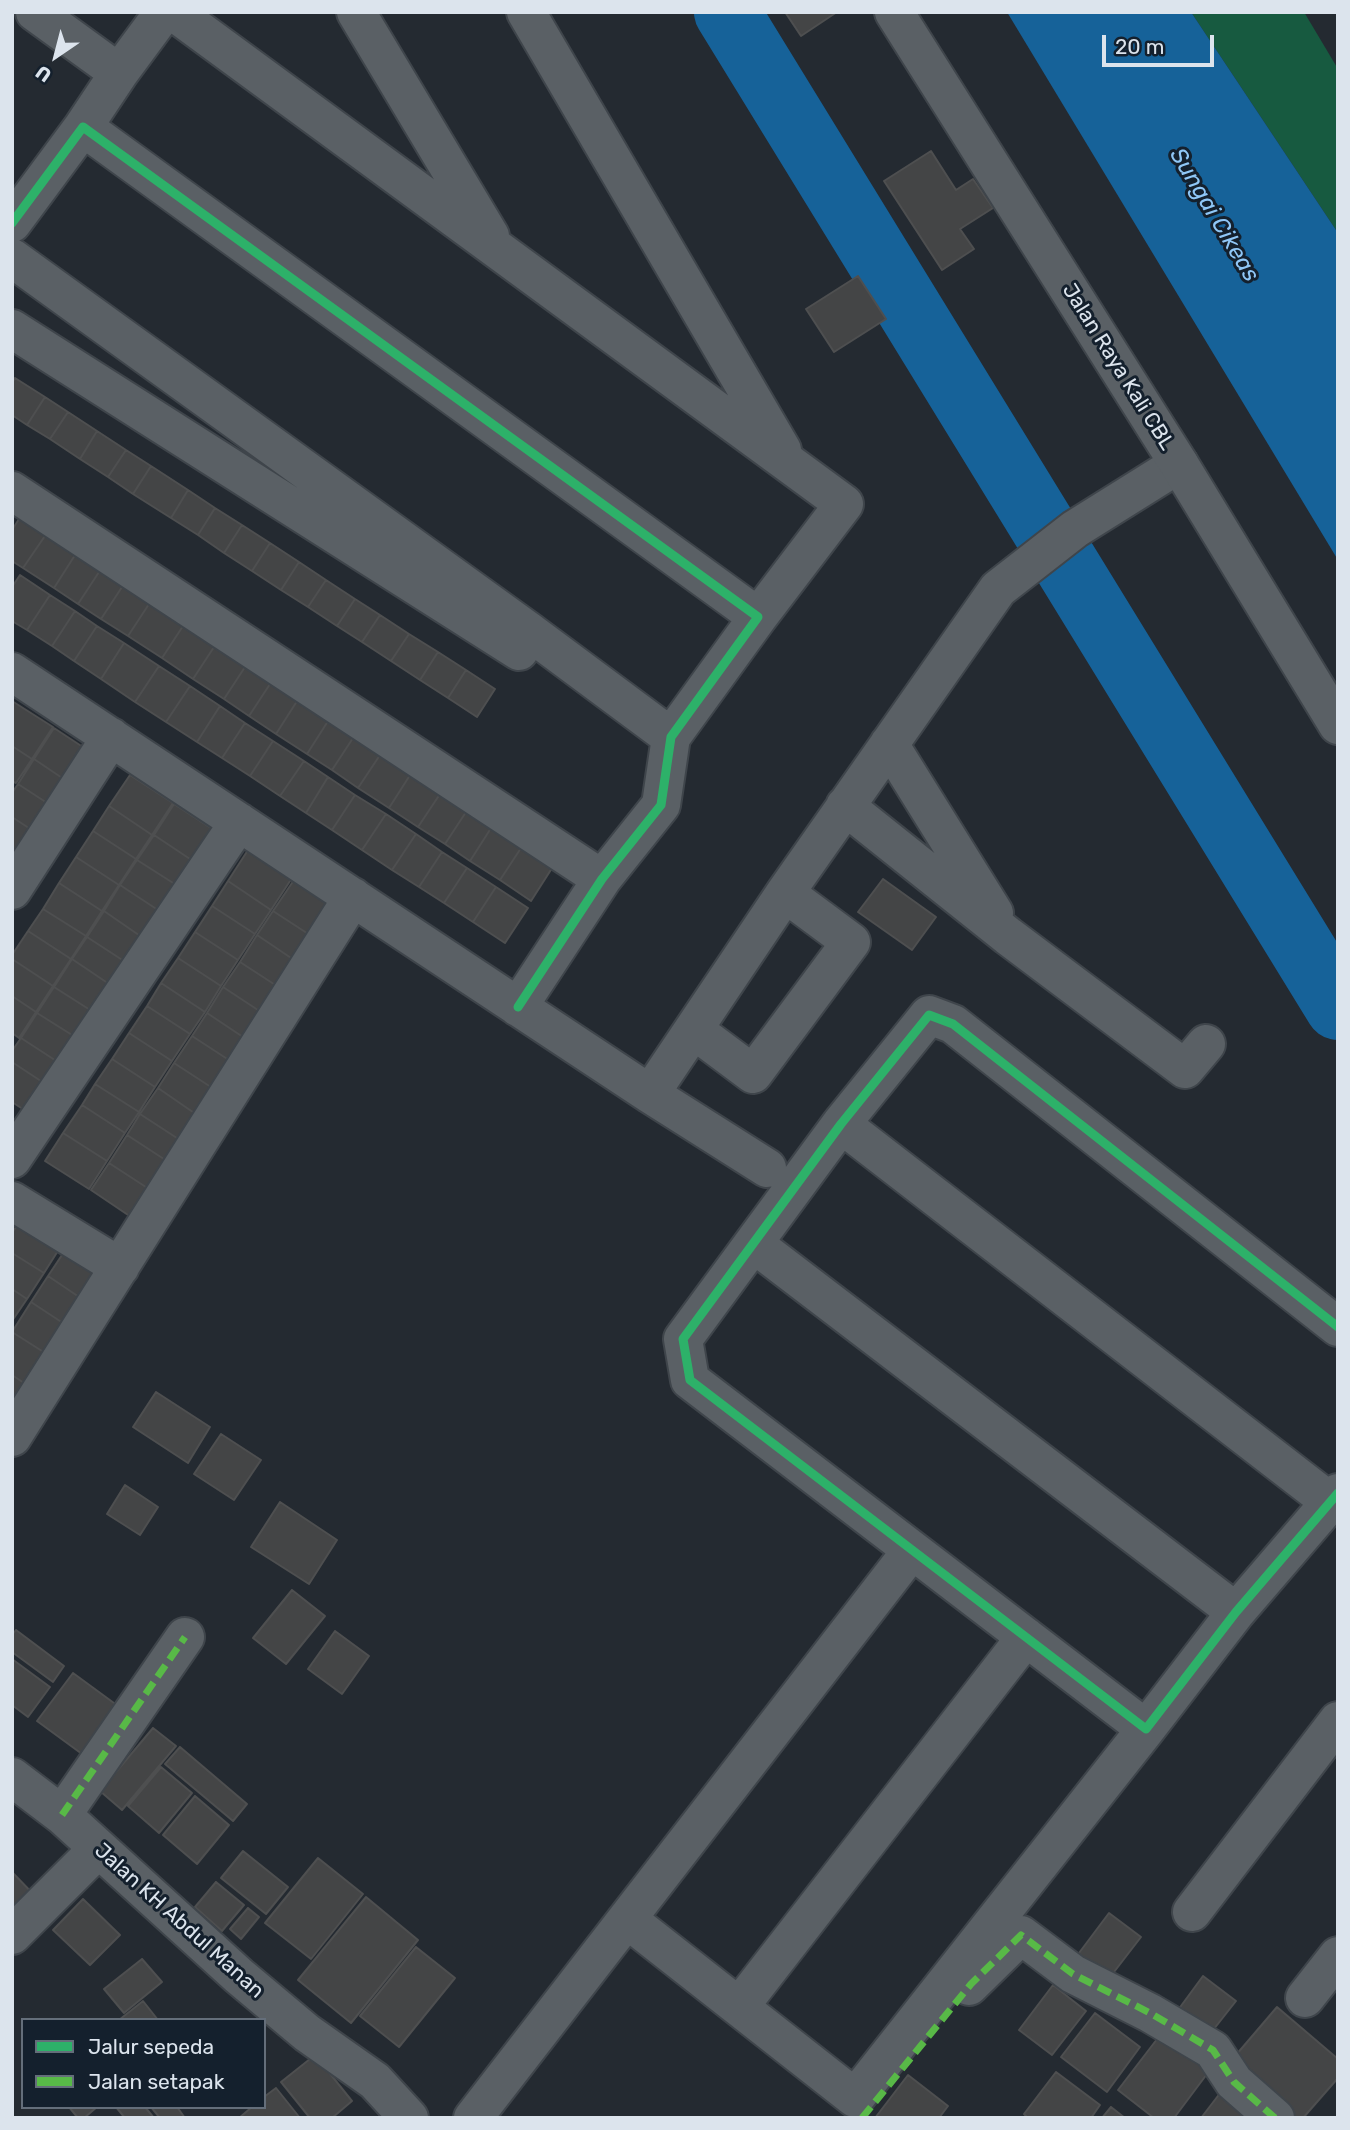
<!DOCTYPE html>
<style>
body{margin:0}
#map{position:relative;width:1350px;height:2130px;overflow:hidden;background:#242a31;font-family:Rubik,sans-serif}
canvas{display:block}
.frame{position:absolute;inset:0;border:14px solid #dce4ed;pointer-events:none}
.legend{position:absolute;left:21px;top:2018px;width:245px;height:91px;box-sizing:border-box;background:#14202d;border:2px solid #646e7a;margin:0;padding:9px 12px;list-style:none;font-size:21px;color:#dce4ed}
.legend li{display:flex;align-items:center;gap:14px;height:35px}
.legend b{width:35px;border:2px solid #646e7a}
.north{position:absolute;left:21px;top:21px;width:70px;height:70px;-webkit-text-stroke:5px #14202d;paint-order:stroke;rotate:215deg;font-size:19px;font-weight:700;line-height:28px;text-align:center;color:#dce4ed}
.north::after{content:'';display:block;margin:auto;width:24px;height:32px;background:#dce4ed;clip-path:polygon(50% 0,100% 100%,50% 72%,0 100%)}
.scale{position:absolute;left:1102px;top:35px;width:112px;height:32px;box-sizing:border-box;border:4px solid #dce4ed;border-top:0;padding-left:9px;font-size:21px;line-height:24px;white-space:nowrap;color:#dce4ed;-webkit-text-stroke:5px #14202d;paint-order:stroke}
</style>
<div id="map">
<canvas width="1350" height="2130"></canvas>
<div class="frame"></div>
<ul class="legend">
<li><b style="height:9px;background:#2db169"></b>Jalur sepeda</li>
<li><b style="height:9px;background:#58b947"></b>Jalan setapak</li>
</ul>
<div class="north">U</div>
<div class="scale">20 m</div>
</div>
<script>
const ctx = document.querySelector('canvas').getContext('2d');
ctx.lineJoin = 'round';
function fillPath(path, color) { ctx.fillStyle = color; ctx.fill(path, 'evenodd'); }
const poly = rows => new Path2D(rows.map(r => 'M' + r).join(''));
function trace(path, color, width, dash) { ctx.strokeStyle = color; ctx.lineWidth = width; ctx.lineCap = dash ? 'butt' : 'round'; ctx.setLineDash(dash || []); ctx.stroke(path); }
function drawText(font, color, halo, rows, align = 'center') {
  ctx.font = font + ' Rubik,sans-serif'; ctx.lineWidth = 6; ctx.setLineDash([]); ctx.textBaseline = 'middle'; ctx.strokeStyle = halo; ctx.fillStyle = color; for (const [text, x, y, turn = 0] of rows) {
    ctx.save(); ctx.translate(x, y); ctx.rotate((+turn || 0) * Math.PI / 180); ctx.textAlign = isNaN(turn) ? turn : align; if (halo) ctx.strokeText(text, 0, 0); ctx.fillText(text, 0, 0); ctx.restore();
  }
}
fillPath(poly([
 [1191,12,1304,12,1338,69,1338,233]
]), '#175a40');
fillPath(poly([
 [1007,12,1191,12,1338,233,1338,560]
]), '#166299');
trace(poly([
 [727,12,1338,1007]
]), '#166299', 66);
const building = poly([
 [785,12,837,12,801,36,785,12],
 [931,151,956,190,973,179,993,208,960,229,974,249,942,270,884,181,931,151],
 [858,276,886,319,834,352,806,309,858,276],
 [15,378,45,397,27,425,12,415,12,383,15,378],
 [45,397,68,412,50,439,27,425,45,397],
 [68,412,97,431,80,459,50,439,68,412],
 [97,431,126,450,108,477,80,459,97,431],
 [126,450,151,466,133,494,108,477,126,450],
 [151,466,188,490,171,518,133,494,151,466],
 [188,490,215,508,198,535,171,518,188,490],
 [215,508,242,525,224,553,198,535,215,508],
 [21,516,47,533,23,568,12,561,12,530,21,516],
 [242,525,270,543,252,571,224,553,242,525],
 [47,533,77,552,54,588,23,568,47,533],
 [270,543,299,562,281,590,252,571,270,543],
 [77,552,101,569,78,604,54,588,77,552],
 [299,562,326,580,308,607,281,590,299,562],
 [101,569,124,584,101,619,78,604,101,569],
 [20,575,50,595,27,630,12,621,12,587,20,575],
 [326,580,355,599,337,626,308,607,326,580],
 [124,584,151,601,128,636,101,619,124,584],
 [50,595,75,611,52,646,27,630,50,595],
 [355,599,380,615,362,642,337,626,355,599],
 [151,601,185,623,162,658,128,636,151,601],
 [75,611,97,626,74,661,52,646,75,611],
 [380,615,409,634,391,661,362,642,380,615],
 [185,623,216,644,193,679,162,658,185,623],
 [97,626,124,643,101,679,74,661,97,626],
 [409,634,438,652,420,680,391,661,409,634],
 [124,643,159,666,135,702,101,679,124,643],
 [216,644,247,664,224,699,193,679,216,644],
 [438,652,466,670,448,698,420,680,438,652],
 [247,664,272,681,249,716,224,699,247,664],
 [159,666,190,686,166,722,135,702,159,666],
 [466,670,495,689,477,717,448,698,466,670],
 [272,681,299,698,276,734,249,716,272,681],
 [190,686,220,706,197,742,166,722,190,686],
 [299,698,330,718,307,754,276,734,299,698],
 [12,701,53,727,32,759,12,746,12,701],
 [220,706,245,723,222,758,197,742,220,706],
 [330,718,355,735,332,770,307,754,330,718],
 [245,723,273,741,250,776,222,758,245,723],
 [54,728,98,757,77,788,34,759,54,728],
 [355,735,382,752,358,788,332,770,355,735],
 [273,741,304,761,280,796,250,776,273,741],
 [12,746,32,759,16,783,12,781,12,746],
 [382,752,412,772,389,808,358,788,382,752],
 [34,759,77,788,61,812,18,784,34,759],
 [304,761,328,777,306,813,280,796,304,761],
 [412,772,442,791,418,827,389,808,412,772],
 [130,775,173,803,152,835,109,806,130,775],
 [328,777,355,795,332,830,306,813,328,777],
 [18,784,61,812,44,838,12,817,12,793,18,784],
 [442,791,468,809,445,844,418,827,442,791],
 [355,795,386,814,362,850,332,830,355,795],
 [174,804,217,832,196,863,154,835,174,804],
 [109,806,152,835,136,859,93,831,109,806],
 [468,809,493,825,470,861,445,844,468,809],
 [386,814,416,834,392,870,362,850,386,814],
 [12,817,44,838,12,854,12,817],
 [493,825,523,845,500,880,470,861,493,825],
 [93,831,136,859,119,885,76,857,93,831],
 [416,834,442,852,419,887,392,870,416,834],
 [154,835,196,863,181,888,137,860,154,835],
 [523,845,554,865,531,901,500,880,523,845],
 [248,850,292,878,271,910,228,881,248,850],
 [442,852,467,868,444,903,419,887,442,852],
 [76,857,119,885,102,911,59,883,76,857],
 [137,860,181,888,164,914,120,885,137,860],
 [467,868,496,887,473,922,444,903,467,868],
 [883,879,936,917,912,950,858,912,883,879],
 [294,880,337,908,316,939,273,911,294,880],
 [228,881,271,910,255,934,212,906,228,881],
 [59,883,102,911,86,936,43,909,59,883],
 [120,885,164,914,146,940,104,911,120,885],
 [496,887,528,908,505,943,473,922,496,887],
 [212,906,255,934,238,960,195,932,212,906],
 [43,909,86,936,71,959,28,931,43,909],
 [104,911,146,940,130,965,87,937,104,911],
 [273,911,316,939,300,964,257,935,273,911],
 [28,931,71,959,53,986,12,959,12,955,28,931],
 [195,932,238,960,221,986,178,958,195,932],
 [257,935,300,964,283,990,240,962,257,935],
 [87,937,130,965,115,988,72,959,87,937],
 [178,958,221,986,205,1012,161,983,178,958],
 [12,959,53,986,36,1012,12,996,12,959],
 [72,959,115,988,98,1015,54,987,72,959],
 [240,962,283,990,267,1016,223,987,240,962],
 [161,983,205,1012,190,1034,147,1006,161,983],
 [54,987,98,1015,80,1040,37,1013,54,987],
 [223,987,267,1016,249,1041,207,1013,223,987],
 [12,996,36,1012,19,1038,12,1033,12,996],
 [147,1006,190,1034,172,1061,129,1033,147,1006],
 [37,1013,80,1040,64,1066,21,1038,37,1013],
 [207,1013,249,1041,235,1064,192,1036,207,1013],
 [129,1033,172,1061,155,1087,112,1059,129,1033],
 [192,1036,235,1064,217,1091,174,1063,192,1036],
 [21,1038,64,1066,50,1087,12,1062,12,1051,21,1038],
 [112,1059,155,1087,139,1112,95,1084,112,1059],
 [12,1062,50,1087,32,1115,12,1102,12,1062],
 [174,1063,217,1091,200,1117,158,1088,174,1063],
 [95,1084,139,1112,125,1133,82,1105,95,1084],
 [158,1088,200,1117,183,1142,140,1114,158,1088],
 [82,1105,125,1133,107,1161,63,1133,82,1105],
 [140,1114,183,1142,170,1163,127,1135,140,1114],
 [63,1133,107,1161,89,1189,45,1161,63,1133],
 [127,1135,170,1163,152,1191,109,1163,127,1135],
 [109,1163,152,1191,134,1219,91,1190,109,1163],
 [21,1219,61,1246,44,1273,12,1253,12,1233,21,1219],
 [66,1249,107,1276,88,1303,48,1276,66,1249],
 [12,1253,44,1273,27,1299,12,1289,12,1253],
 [48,1276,88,1303,72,1329,31,1302,48,1276],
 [12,1289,27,1299,12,1321,12,1289],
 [31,1302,72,1329,53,1358,12,1332,31,1302],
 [12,1332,53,1358,33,1389,12,1375,12,1332],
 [12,1375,33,1389,12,1420,12,1375],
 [156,1392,210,1427,188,1463,133,1427,156,1392],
 [221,1434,261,1460,234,1500,194,1474,221,1434],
 [125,1485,158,1507,140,1535,107,1514,125,1485],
 [280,1502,337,1540,309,1584,251,1547,280,1502],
 [292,1590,325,1616,286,1664,253,1638,292,1590],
 [16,1630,64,1666,53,1682,12,1652,12,1635,16,1630],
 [335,1631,369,1656,342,1694,308,1669,335,1631],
 [12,1659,50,1687,28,1717,12,1705,12,1659],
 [73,1673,118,1706,82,1754,37,1721,73,1673],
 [153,1728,176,1746,122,1810,100,1791,153,1728],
 [180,1747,247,1804,233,1821,165,1764,180,1747],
 [161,1767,192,1793,159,1833,128,1806,161,1767],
 [195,1796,229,1825,197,1864,163,1835,195,1796],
 [243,1851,288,1887,266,1914,221,1878,243,1851],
 [318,1858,363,1894,311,1959,265,1923,318,1858],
 [12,1872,38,1899,12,1924,12,1872],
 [216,1882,244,1905,222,1931,195,1907,216,1882],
 [366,1897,418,1940,351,2023,298,1980,366,1897],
 [83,1899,120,1935,90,1965,53,1930,83,1899],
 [248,1908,259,1917,241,1939,230,1929,248,1908],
 [1109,1913,1141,1937,1104,1985,1073,1961,1109,1913],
 [416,1947,455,1978,399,2047,360,2016,416,1947],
 [142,1959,162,1982,124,2013,104,1989,142,1959],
 [1203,1976,1236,2001,1210,2034,1178,2010,1203,1976],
 [1053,1985,1086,2011,1052,2055,1019,2030,1053,1985],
 [143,2001,158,2020,119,2020,143,2001],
 [1277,2007,1338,2059,1338,2078,1303,2118,1295,2118,1230,2062,1277,2007],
 [1095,2013,1140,2047,1107,2092,1061,2057,1095,2013],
 [1164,2030,1213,2066,1174,2118,1154,2118,1118,2090,1164,2030],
 [315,2055,352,2101,332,2118,310,2118,281,2082,315,2055],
 [1056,2072,1100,2105,1091,2118,1028,2118,1024,2114,1056,2072],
 [908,2075,948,2106,939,2118,875,2118,908,2075],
 [276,2088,300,2118,239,2118,252,2107,264,2107,264,2097,276,2088],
 [1224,2088,1262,2118,1201,2118,1224,2088],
 [69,2107,97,2107,84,2118,78,2118,69,2107],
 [116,2107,145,2107,154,2118,125,2118,116,2107],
 [151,2107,177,2107,185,2118,160,2118,151,2107],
 [1111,2107,1125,2118,1102,2118,1111,2107]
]);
fillPath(building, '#444546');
trace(building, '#4e4f50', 2);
const minor = poly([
 [35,12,119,73,83,127],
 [174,12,844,504,758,617],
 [356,12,490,236],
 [526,12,782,450],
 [119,73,164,12],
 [12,223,83,127,758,617,671,737,661,805,602,879,518,1007],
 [12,258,531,633,519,651,12,329],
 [12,491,602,879],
 [531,633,671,737],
 [12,672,650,1094,767,1168],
 [889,744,994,913],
 [845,806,1008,936,1185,1069,1206,1044],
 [12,890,111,737],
 [694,1030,753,1074,851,942,785,893],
 [650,1094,785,893,998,589,1075,529,1179,464],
 [841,1124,1329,1501],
 [12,1159,239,822],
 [12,1201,120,1267],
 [754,1244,1236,1612],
 [1338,1327,953,1024,929,1015,841,1124,683,1339,690,1380,1146,1729,1236,1612,1338,1493],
 [12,1437,353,897],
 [12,1777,62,1815,239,1976,307,2033,375,2081,409,2118],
 [62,1815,185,1637],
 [1192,1912,1338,1721],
 [627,1919,855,2098,1146,1729],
 [12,1935,98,1849],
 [969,1986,1021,1935,1073,1974,1150,2013,1213,2050,1234,2082,1275,2118],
 [1305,1998,1338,1956],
 [739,2007,1026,1637],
 [473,2118,912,1550]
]);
const secondary = poly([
 [894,12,1179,464,1338,725]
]);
trace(minor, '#3f454b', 42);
trace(secondary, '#3f454b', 42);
trace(minor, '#5a6065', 38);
trace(secondary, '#5a6065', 38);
trace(poly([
 [62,1815,185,1637],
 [862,2118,971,1984,1021,1935,1073,1974,1150,2013,1213,2050,1234,2082,1275,2118]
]), '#58b947', 7, [14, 7]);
trace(poly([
 [12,223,83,127,758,617,671,737,661,805,602,879,518,1007],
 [1338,1327,953,1024,929,1015,841,1124,683,1339,690,1380,1146,1729,1236,1612,1338,1493]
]), '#2db169', 9);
drawText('21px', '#dce4ed', '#14202d', [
 ["Jalan Raya Kali CBL",1118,367,58],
 ["Jalan KH Abdul Manan",179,1921,42]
]);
drawText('italic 23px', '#8fc7f7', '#14202d', [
 ["Sungai Cikeas",1214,215,59]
]);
</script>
